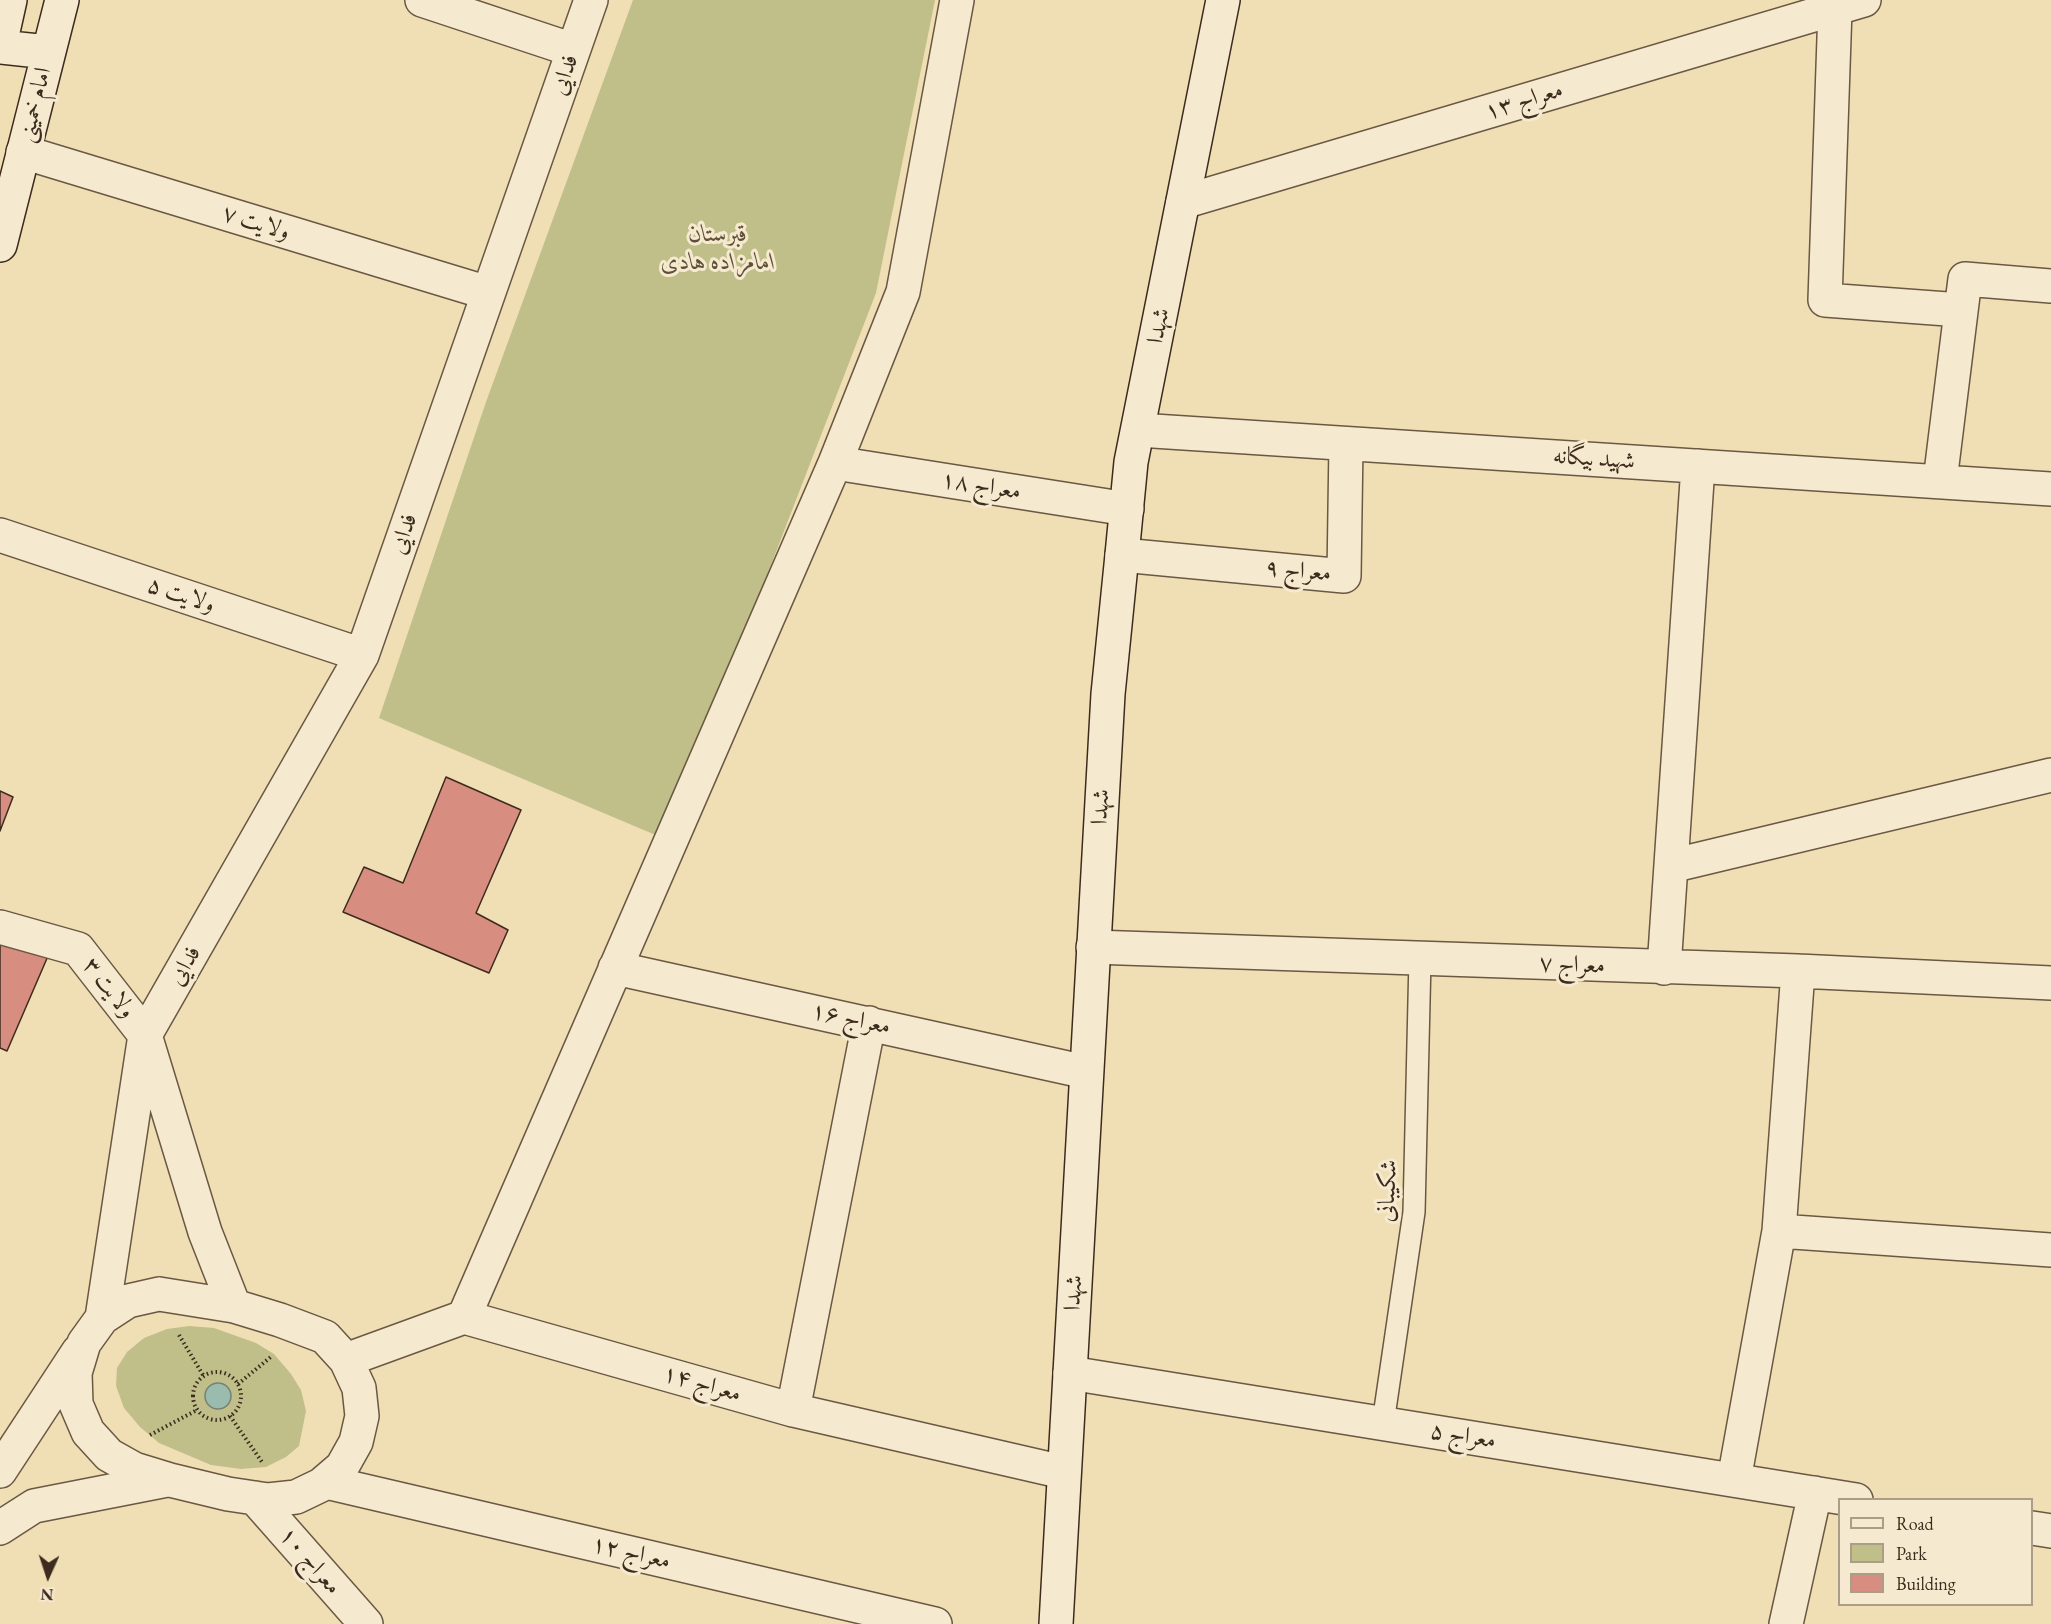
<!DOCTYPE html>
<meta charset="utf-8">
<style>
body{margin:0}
#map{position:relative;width:2051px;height:1624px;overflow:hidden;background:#f0deb5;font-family:"EB Garamond",serif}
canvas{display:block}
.legend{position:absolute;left:1838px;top:1498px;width:195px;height:108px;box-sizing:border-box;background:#f5eacf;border:2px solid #ab9e88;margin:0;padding:8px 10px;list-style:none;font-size:18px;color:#3d2b1d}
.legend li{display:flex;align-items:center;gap:12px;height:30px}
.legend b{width:30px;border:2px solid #ab9e88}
.north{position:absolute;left:18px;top:1546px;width:60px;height:60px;-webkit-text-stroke:4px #f5eacf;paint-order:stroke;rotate:183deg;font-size:16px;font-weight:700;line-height:24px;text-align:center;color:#3d2b1d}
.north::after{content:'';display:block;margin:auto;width:21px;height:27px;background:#3d2b1d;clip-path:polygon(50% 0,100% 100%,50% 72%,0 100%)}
</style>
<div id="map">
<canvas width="2051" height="1624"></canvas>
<ul class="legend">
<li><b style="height:8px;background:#f5eacf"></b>Road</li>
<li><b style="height:16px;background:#c0bf89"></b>Park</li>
<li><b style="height:16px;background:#d88d81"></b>Building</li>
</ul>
<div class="north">N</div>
</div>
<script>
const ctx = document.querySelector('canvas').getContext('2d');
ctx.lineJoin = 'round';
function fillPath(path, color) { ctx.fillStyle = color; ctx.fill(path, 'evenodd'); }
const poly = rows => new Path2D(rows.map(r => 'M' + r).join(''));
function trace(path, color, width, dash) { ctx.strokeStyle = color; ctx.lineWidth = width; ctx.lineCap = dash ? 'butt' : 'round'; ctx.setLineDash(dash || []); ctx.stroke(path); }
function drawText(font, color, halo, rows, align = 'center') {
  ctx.font = font + ' "EB Garamond",Amiri,serif'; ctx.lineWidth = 6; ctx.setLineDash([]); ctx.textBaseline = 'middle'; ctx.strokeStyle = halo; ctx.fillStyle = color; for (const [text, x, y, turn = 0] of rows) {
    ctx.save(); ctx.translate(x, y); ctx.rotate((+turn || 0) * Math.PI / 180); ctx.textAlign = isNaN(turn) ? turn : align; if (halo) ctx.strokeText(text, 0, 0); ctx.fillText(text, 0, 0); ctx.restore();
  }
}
fillPath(poly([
 [633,0,935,0,876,293,665,839,379,718,486,402],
 [189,1326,214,1328,256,1343,274,1354,291,1374,301,1390,306,1411,299,1446,286,1457,266,1467,241,1469,211,1465,159,1443,140,1427,124,1408,116,1386,117,1368,127,1352,144,1338,167,1329]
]), '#c0bf89');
const water = poly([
 '205 1396a13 13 0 1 1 26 0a13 13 0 1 1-26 0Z'
]);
fillPath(water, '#9abcaf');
trace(water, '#758275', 1.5);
const building = poly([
 [446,777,521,810,476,913,508,930,489,973,343,912,364,867,403,883,446,777],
 [0,791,13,797,0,831,0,791],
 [0,942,48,956,7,1051,0,1048,0,942]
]);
fillPath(building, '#d88d81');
trace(building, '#3d2b1d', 1.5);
const lane = poly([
 [1383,1423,1414,1212,1420,959]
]);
const street = poly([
 [422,0,573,50],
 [1835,9,1825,300,1961,310],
 [23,152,488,293],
 [1183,202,1864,0],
 [1138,430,2051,489],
 [835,463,1127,509],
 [1940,481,1965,279,2051,286],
 [0,535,362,655],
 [1122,555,1344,576,1346,444],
 [1671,866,2051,775],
 [0,927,78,949,145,1035,205,1232,234,1306],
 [1093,947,1798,971,2051,983],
 [615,968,1086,1072],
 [1664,968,1698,466],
 [1779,1231,2051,1250],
 [159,1294,234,1306,280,1320,325,1337,346,1360,359,1388,362,1416,356,1442,342,1467,321,1485,296,1497,268,1500,228,1494,170,1480,134,1469,109,1455,88,1432,76,1404,75,1373,84,1343,102,1318,128,1301,159,1294],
 [464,1317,835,463,903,292,957,0],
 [102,1318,145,1035,362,655,591,0],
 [346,1360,464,1317,793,1410,1063,1472],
 [1070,1373,1856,1500],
 [793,1410,869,1023],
 [0,1471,78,1352],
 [1734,1480,1779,1231,1798,971],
 [326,1482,935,1624],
 [255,1498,366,1624],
 [0,1528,34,1506,167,1480],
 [2032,1528,2051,1531],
 [1786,1624,1815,1493]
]);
const secondary = poly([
 [0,45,10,0],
 [0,47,48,52],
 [0,245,62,0],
 [1056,1624,1108,694,1122,555,1131,462,1223,0]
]);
trace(lane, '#6a5843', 24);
trace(street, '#6a5843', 36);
trace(secondary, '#3d2b1d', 36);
trace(poly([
 [179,1335,203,1375],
 '193 1396a24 24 0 1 1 48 0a24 24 0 1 1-48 0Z',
 [238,1384,272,1356],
 [230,1416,262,1462],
 [150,1435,197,1410]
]), '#3d2b1d', 4, [1.5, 3]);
trace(lane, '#f5eacf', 21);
trace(street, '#f5eacf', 33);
trace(secondary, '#f5eacf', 33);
drawText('24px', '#3d2b1d', '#f5eacf', [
 ["فدایی",565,75,-71],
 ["معراج ۱۳",1524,101,-17],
 ["امام خمینی",35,105,-76],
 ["ولایت ۷",256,223,17],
 ["شهدا",1159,326,-79],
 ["شهید بیگانه",1594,459,4],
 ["معراج ۱۸",981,486,9],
 ["فدایی",404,534,-71],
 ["معراج ۹",1298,571,5],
 ["ولایت ۵",181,595,18],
 ["شهدا",1101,807,-87],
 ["معراج ۷",1572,965,2],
 ["فدایی",185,966,-60],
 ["ولایت ۳",109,988,52],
 ["معراج ۱۶",851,1019,12],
 ["شکیبانی",1388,1191,-87],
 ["شهدا",1074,1293,-87],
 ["معراج ۱۴",702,1384,16],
 ["معراج ۵",1463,1436,9],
 ["معراج ۱۲",631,1553,13],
 ["معراج ۱۰",310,1561,49]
]);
drawText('italic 24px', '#5e5038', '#f5eacf', [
 ["قبرستان",718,234],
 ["امامزاده هادی",718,262]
]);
</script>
